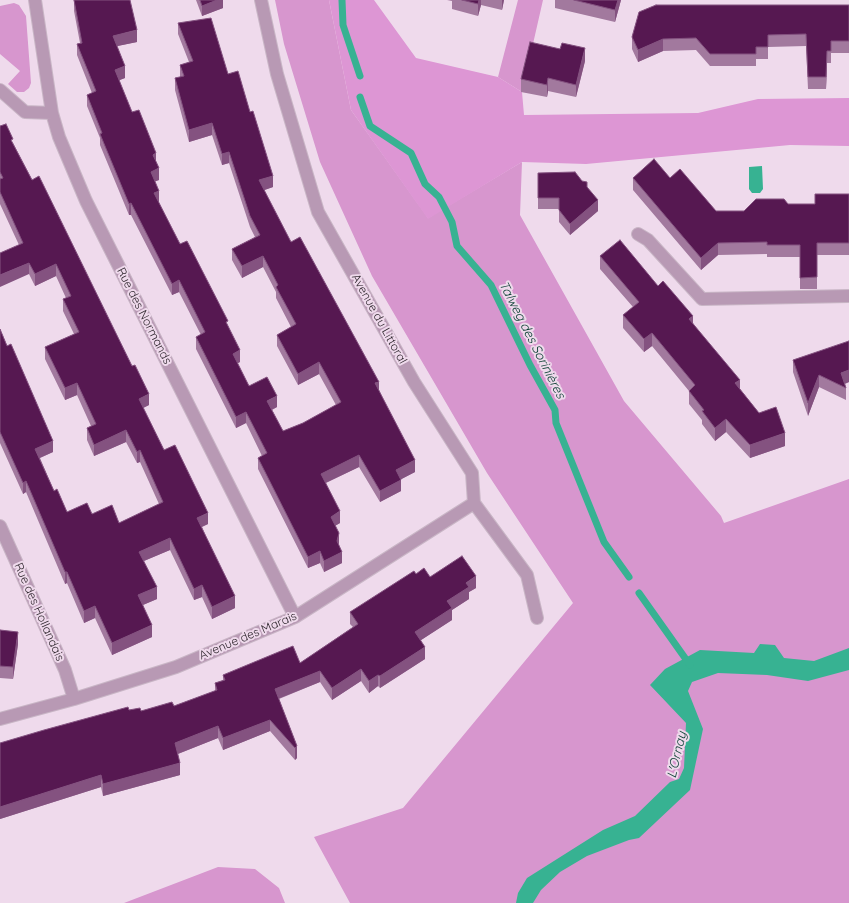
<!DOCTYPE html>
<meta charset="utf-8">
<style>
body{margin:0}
canvas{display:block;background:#efdaec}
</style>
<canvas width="849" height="903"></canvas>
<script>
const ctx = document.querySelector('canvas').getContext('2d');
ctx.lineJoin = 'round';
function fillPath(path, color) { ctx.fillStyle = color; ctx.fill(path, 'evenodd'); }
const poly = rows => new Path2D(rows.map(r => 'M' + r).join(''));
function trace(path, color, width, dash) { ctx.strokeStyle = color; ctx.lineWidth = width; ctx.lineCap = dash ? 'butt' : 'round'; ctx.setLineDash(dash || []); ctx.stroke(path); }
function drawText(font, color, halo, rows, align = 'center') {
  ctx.font = font + ' Quicksand,sans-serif'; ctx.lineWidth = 4; ctx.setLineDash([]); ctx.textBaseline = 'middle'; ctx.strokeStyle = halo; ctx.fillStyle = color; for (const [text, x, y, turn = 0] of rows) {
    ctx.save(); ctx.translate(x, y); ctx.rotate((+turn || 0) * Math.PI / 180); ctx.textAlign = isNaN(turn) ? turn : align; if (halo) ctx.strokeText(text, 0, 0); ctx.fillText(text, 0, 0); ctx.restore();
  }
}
fillPath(poly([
 [275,0,329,0,351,110,428,218,522,162,520,215,624,401,721,516,724,523,849,479,849,903,350,903,314,837,403,808,573,603,487,473,372,276,320,162,284,44],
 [518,0,543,0,522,92,498,77],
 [14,3,19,5,26,16,31,83,29,88,24,92,17,92,8,84,20,71,0,54,0,6],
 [218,867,255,869,279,888,285,903,124,903]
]), '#d796ce');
fillPath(poly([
 [329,0,374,0,416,58,498,77,522,92,524,115,698,113,758,99,849,98,849,146,790,145,586,164,522,162,428,219,351,110]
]), '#dd96d4');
fillPath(poly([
 [762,166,763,189,760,193,752,193,749,189,749,167],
 [760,644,775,645,784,658,814,661,849,648,849,670,808,681,767,675,718,673,692,682,688,691,703,729,690,790,639,838,629,840,587,856,560,872,541,890,533,903,516,903,518,893,527,878,603,830,635,816,670,782,679,779,684,768,686,723,650,685,665,669,700,650,754,653]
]), '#37b292');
trace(poly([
 [342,0,343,25,360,76],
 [360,97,370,126,411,153,425,184,439,197,452,222,457,246,491,285,530,365,555,410,556,423,604,542,629,577],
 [639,593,690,665]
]), '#37b292', 7);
const street = poly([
 [35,0,52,113,59,137,86,201,295,617],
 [261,0,277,74,318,212,414,382,472,473,474,503,527,575,537,618],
 [0,90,25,112,52,113],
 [638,234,648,240,702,299,849,296],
 [0,526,65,670,74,699],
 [0,719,74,699,176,667,295,617,474,503]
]);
trace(street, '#c9b6c6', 14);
trace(street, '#b899b4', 12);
fillPath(poly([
 [74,0,137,42,117,46,125,78,119,80,132,112,156,163,159,180,155,181,159,203,180,244,228,326,240,362,237,363,249,386,277,407,272,410,283,431,303,423,336,405,319,374,298,385,277,346,277,335,291,327,276,298,276,292,263,267,242,278,232,260,232,249,255,237,250,227,229,163,222,165,212,135,189,142,175,90,175,78,180,77,180,65,189,62,178,34,178,23,228,74,273,187,264,190,291,242,379,390,415,472,401,479,401,491,380,502,359,467,326,483,340,523,335,526,342,563,324,572,320,563,308,568,258,469,258,458,262,456,246,423,236,428,196,349,196,337,201,335,179,292,172,295,131,215,129,215,100,145,100,138,87,106,87,95,92,93,77,55,77,44,80,43,74,11],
 [196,0,223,0,223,8,202,16],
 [447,0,504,0,502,10,481,5,478,16,452,9,452,1],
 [555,0,621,0,615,22,555,8],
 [849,5,849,53,831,53,831,63,827,63,826,89,808,89,806,46,768,47,768,59,756,59,756,66,710,66,696,50,663,51,638,62,632,49,632,37],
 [585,61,576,97,548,91,547,97,521,92,521,79],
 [0,126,13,143,149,405,143,408,164,450,208,524,202,527,235,608,212,619,202,597,194,600,170,550,144,561,157,599,143,605,152,637,112,655,95,618,84,623,67,583,65,584,26,492,23,494,0,443,0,329,53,452,40,458,54,491,67,512,92,514,119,523,159,504,140,462,137,463,126,442,94,456,87,440,87,428,91,426,77,395,65,400,45,359,45,347,74,334,63,311,63,299,66,298,56,276,35,286,29,274,19,245,0,204],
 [538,173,587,188,598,211,570,235,559,222,559,209,538,209],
 [633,178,670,178,716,211,744,211,788,204,815,204,849,194,849,255,817,255,817,289,800,289,800,257,767,257,767,254,718,255,701,270,633,190],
 [600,256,658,286,693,323,740,389,785,446,750,458,726,432,715,441,702,424,702,420,689,404,689,391,652,346,644,352,623,328,623,315,633,307,600,269],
 [793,360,849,382,845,384,846,388,846,400,819,387,808,416,793,372],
 [416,574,476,588,469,592,469,599,452,610,452,620,421,640,425,659,380,688,378,686,369,693,361,681,332,700,320,682,279,699,297,746,297,758,295,760,270,731,223,750,218,738,178,754,180,775,103,796,101,787,0,819,0,743,129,710,141,711,174,706,215,691,215,683,223,680,223,675,300,663,353,627,350,624,350,612],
 [0,630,18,644,13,679,0,678]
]), '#a2799e');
fillPath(poly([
 [217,0,223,0,223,8,202,16,202,6],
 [479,0,481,0,481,5,478,16,478,4],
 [502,0,504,0,502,10],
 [618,0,621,0,615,22,615,10],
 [137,30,137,42,113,47,113,36],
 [663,39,663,51,638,62,638,50],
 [585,48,585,61,576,97,576,85],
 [827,51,827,63,826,89,826,77],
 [125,66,125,78,115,82,115,70],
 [548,78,548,91,547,97,547,85],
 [212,123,212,135,189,142,189,130],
 [229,152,229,163,222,165,222,154],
 [156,153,156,165,153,155],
 [159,168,159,180,151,183,151,172],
 [273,176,273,187,259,192,259,180],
 [159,191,159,203,154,205,154,193],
 [598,200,598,211,570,235,570,224],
 [131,203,131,215,129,215,129,204],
 [718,243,718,255,701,270,701,258],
 [263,256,263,267,242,278,242,266],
 [29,263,29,274,0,287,0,275],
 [56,264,56,276,35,286,35,274],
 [179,280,179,292,172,295,172,284],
 [693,316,693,329,689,319],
 [652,333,652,346,644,352,644,339],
 [240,350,240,362,233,366,233,354],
 [319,362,319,374,298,385,298,374],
 [849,370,849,382,841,385,841,373],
 [819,375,819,387,808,416,808,403],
 [740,380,740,393,735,383],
 [379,382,379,393,375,383],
 [77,383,77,395,65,400,65,388],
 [149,394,149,405,139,410,139,399],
 [277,396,277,407,267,412,267,401],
 [246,412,246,423,236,428,236,417],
 [726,419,726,432,715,441,715,428],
 [126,430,126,442,94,456,94,445],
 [785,433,785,446,750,458,750,445],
 [53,441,53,452,35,460,35,449],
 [140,450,140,462,137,463,137,452],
 [359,455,359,467,321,485,321,474],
 [415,460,415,472,396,482,396,470],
 [401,480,401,491,380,502,380,491],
 [26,481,26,492,23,494,23,483],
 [340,511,340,523,331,528,331,517],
 [208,513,208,524,197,529,197,518],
 [339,533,339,545,337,541],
 [170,538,170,550,139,563,139,552],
 [320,551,320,563,308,568,308,557],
 [342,552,342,563,324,572,324,561],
 [65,572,67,572,67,583,65,584],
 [476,576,476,588,469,592,469,599,452,610,452,620,415,644,415,632,466,583],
 [202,585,202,597,194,600,194,589],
 [157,587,157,599,138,607,138,595],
 [235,596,235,608,212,619,212,607],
 [95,606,95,618,84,623,84,611],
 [152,625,152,637,112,655,112,643],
 [18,632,18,644,13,679,13,667],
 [425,647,425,659,380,688,380,676],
 [361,669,361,681,332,700,332,688],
 [320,671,320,682,275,700,275,689],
 [378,675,378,686,369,693,369,681],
 [270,720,270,731,223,750,223,738],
 [218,726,218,738,175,755,175,743],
 [297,746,297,758,295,760,295,748],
 [180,763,180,775,103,796,103,784],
 [101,775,101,787,0,819,0,807]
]), '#845280');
const building = poly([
 [74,0,130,0,137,30,113,36,125,66,115,70,132,112,139,110,156,153,153,155,159,168,151,172,159,191,154,193,180,244,187,241,228,321,226,322,240,350,233,354,249,386,267,377,277,396,267,401,283,431,303,423,341,402,319,362,298,374,277,335,296,324,276,287,278,285,263,256,242,266,232,249,260,235,250,216,229,152,222,154,212,123,189,130,175,78,184,76,180,65,193,61,178,23,211,18,228,74,238,71,250,112,253,111,273,176,259,180,291,242,300,237,379,382,375,383,415,460,396,470,401,480,380,491,359,455,321,474,340,511,331,517,339,533,337,541,342,552,324,561,320,551,308,557,258,458,267,453,246,412,236,417,196,337,205,332,179,280,172,284,131,203,129,204,100,134,102,133,87,95,96,91,77,44,82,43,74,0],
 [200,0,217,0,202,6,200,0],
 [462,0,479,0,478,4,462,0],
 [574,0,618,0,615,10,574,0],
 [656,5,849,5,849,41,831,41,831,51,827,51,826,77,808,77,806,34,768,35,768,47,756,47,756,54,710,54,696,38,663,39,638,50,632,37,639,12,656,5],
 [530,42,560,49,562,43,585,48,576,85,548,78,547,85,521,79,530,42],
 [6,124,13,139,11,140,32,180,39,176,132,366,135,365,149,394,139,399,164,450,175,445,208,513,197,518,235,596,212,607,202,585,194,589,170,538,139,552,157,587,138,595,152,625,112,643,95,606,84,611,67,572,65,572,26,481,23,483,0,432,0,329,7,346,11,344,53,441,35,449,54,491,57,489,67,512,87,503,92,514,112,505,119,523,163,502,140,450,137,452,126,430,94,445,87,428,96,424,77,383,65,388,45,347,79,332,63,299,71,296,56,264,35,274,29,263,0,275,0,253,23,243,0,192,0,179,3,178,0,172,0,126,6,124],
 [654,159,670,178,680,169,716,211,744,211,756,199,784,199,788,204,815,204,815,194,849,194,849,243,817,243,817,277,800,278,800,245,767,245,767,242,718,243,701,258,633,178,654,159],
 [575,172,582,181,587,182,587,187,598,200,570,224,559,210,559,198,538,198,538,173,575,172],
 [620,240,658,286,663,281,693,316,689,319,740,380,735,383,759,413,776,407,785,433,750,445,726,419,715,428,702,411,704,410,689,391,695,385,652,333,644,339,623,315,639,302,600,256,620,240],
 [849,341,849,370,841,373,846,388,819,375,808,403,793,360,849,341],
 [462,556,476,576,466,583,469,587,447,601,452,608,415,632,425,647,380,676,378,675,369,681,361,669,332,688,320,671,275,689,297,746,295,748,270,720,223,738,218,726,175,743,180,763,103,784,101,775,0,807,0,743,44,730,128,707,129,710,140,708,141,711,172,702,174,706,217,690,215,683,225,680,223,675,293,646,300,663,358,624,350,612,414,571,416,574,424,568,430,577,462,556],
 [0,630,18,632,13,667,0,666,0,630]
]);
fillPath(building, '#561851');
trace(building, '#845280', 1);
drawText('12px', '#2f272e', '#efdaec', [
 ["Rue des Normands",144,316,63],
 ["Avenue du Littoral",379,319,61],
 ["Rue des Hollandais",39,612,66],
 ["Avenue des Marais",248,636,-23]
]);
drawText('italic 13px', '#073d30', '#efdaec', [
 ["Talweg des Sorinières",532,340,63],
 ["L'Ornay",677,755,-77]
]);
</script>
